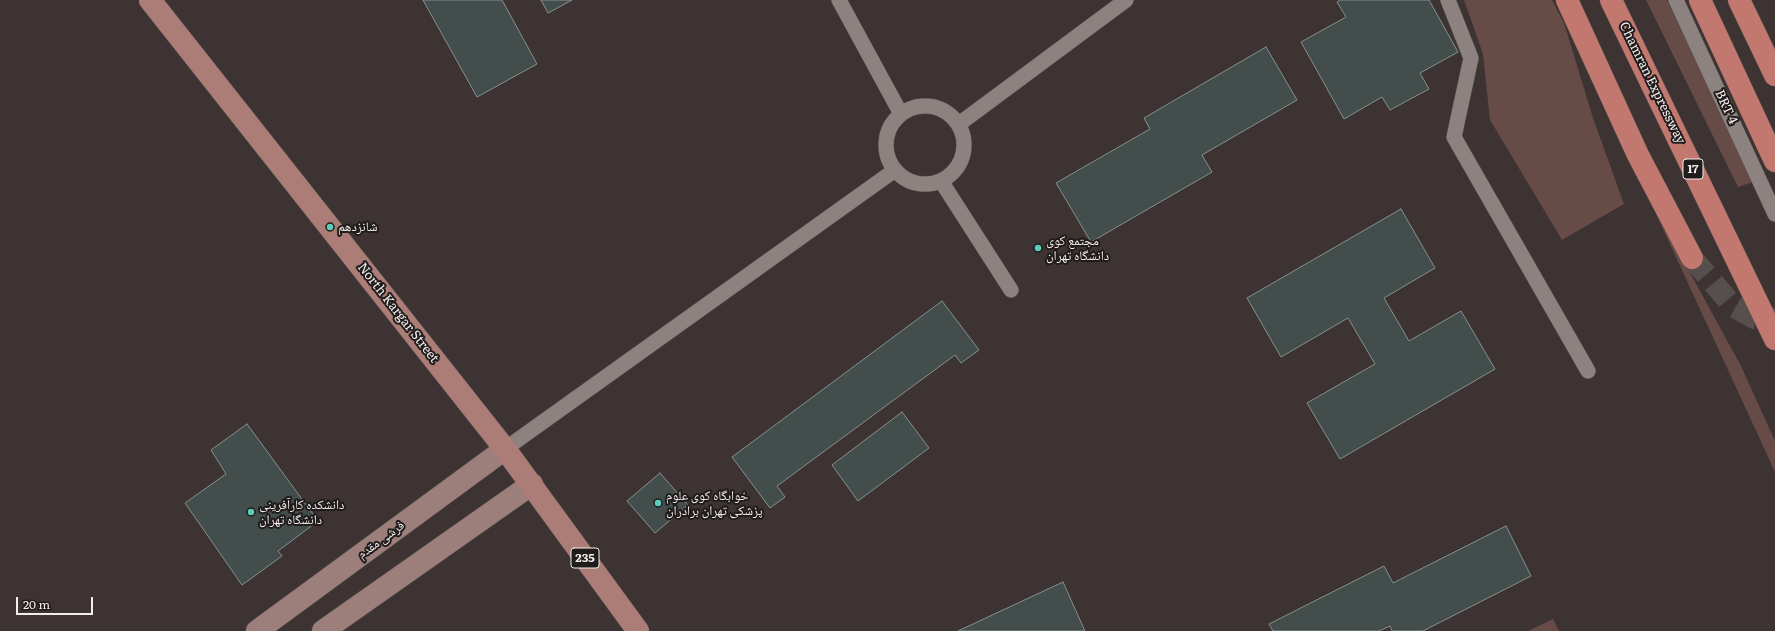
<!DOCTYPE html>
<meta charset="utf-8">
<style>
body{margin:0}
#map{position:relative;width:1775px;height:631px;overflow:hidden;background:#3c3332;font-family:Literata,serif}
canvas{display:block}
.scale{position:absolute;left:16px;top:597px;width:77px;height:18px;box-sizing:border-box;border:2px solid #f3edec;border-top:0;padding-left:5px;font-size:12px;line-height:14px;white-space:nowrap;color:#f3edec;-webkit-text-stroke:3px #201c1b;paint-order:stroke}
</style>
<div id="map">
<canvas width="1775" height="631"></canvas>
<div class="scale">20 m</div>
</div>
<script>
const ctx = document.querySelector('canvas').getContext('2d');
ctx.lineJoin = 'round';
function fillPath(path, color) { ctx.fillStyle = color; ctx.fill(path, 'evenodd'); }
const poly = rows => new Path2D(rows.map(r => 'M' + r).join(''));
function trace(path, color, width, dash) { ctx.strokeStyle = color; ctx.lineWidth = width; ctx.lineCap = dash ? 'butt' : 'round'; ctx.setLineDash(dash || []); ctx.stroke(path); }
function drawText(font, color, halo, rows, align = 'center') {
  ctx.font = font + ' Literata,"Noto Naskh Arabic",serif'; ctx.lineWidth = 4; ctx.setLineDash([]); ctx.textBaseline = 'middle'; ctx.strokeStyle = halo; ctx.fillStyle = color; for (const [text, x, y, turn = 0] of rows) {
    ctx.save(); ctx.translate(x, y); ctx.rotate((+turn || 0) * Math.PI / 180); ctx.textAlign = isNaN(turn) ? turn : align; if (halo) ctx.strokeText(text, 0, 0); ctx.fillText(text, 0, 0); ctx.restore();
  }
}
fillPath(poly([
 [1464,0,1552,0,1564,23,1593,118,1624,204,1562,240,1490,120,1483,54],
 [1646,0,1667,0,1753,182,1738,187],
 [1646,192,1741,366,1775,441,1775,472],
 [1553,619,1559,631,1528,631]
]), '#664b47');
const building = poly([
 [423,0,502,0,537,64,477,97,423,0],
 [541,0,572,0,548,13,541,0],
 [1340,0,1429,0,1458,52,1420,73,1429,89,1390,110,1382,97,1344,119,1301,42,1346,17,1337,2,1340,0],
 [1266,47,1297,100,1202,155,1212,172,1091,242,1056,183,1150,129,1144,118,1266,47],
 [1401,209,1435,268,1384,298,1409,341,1461,311,1495,369,1340,459,1307,403,1375,364,1348,318,1281,357,1247,298,1401,209],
 [942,301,979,350,961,363,955,355,777,486,785,497,770,508,732,457,942,301],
 [902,412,929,448,858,501,832,465,902,412],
 [247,424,318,521,278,551,282,556,242,585,185,503,226,474,211,450,247,424],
 [660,473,688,505,655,533,627,501,660,473],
 [1506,526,1531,576,1423,631,1392,631,1390,626,1379,631,1273,631,1269,624,1384,566,1393,583,1506,526],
 [1063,582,1085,631,958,631,1063,582]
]);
fillPath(building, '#434d4b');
trace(building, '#86918f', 1);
trace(poly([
 [1692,258,1733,306,1754,318,1775,319]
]), '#574f4e', 22, [22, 11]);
const lane = poly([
 [839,0,901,114],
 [1448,0,1471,58,1454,137,1588,371],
 [1676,0,1775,214],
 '886 145a39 39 0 1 1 78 0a39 39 0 1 1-78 0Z',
 [959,124,1126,0],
 [941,181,1011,290],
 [505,449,895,170]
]);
const secondary = poly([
 [257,631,505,449],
 [323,631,532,484]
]);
const primary = poly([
 [150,0,505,449,638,631]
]);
const highway = poly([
 [1567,0,1638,155,1692,258],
 [1611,0,1775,339],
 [1700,0,1775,161],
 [1739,0,1775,75]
]);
trace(lane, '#595251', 16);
trace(secondary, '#595251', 23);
trace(primary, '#595251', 23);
trace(highway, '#595251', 23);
trace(lane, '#8c8280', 15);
trace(secondary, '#9c7f7b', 22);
trace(primary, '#ac7c76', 22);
trace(highway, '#c2786f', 22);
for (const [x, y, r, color] of [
 [330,227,4,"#5acebd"],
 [1038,248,4,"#5acebd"],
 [658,503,4,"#5acebd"],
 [251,512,4,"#5acebd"]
]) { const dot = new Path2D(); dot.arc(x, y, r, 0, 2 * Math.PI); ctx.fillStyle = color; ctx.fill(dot); trace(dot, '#201c1b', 1.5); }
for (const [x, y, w] of [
 [1693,169,20],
 [585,558,28]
]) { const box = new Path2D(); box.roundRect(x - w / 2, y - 10, w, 20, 3); ctx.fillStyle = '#201c1b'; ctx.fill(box); trace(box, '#f3edec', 1); }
drawText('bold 12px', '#f3edec', null, [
 ["17",1693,169],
 ["235",585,558]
]);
drawText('13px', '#f3edec', '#201c1b', [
 ["Chamran Expressway",1652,83,64],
 ["BRT 4",1726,107,65],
 ["North Kargar Street",398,313,52],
 ["فرشی مقدم",381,540,-36]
]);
drawText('13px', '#f3edec', '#201c1b', [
 ["شانزدهم",338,227],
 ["مجتمع کوی",1046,241],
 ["دانشگاه تهران",1046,256],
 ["خوابگاه کوی علوم",666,496],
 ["پزشکی تهران برادران",666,511],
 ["دانشکده کارآفرینی",259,505],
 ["دانشگاه تهران",259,520]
], 'left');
</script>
